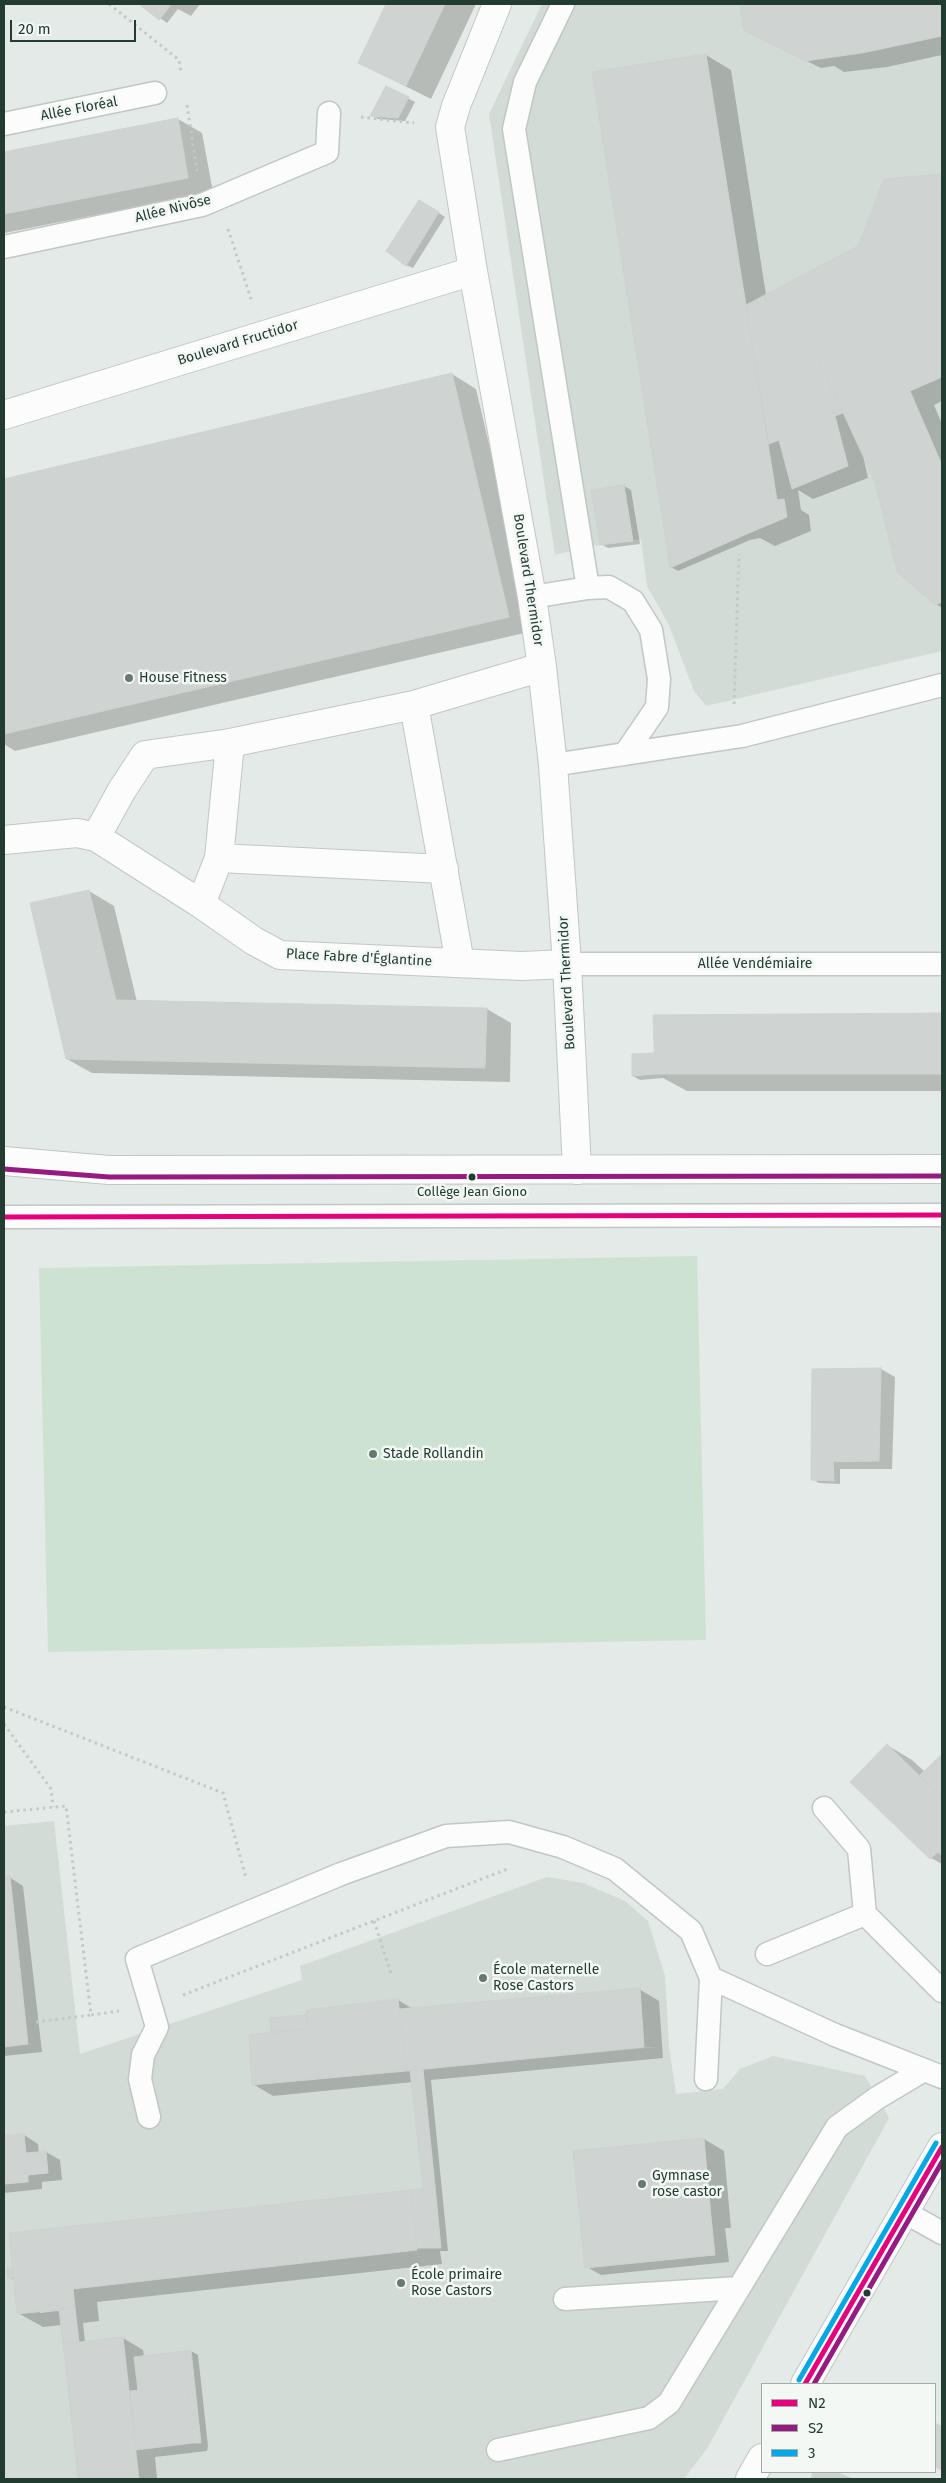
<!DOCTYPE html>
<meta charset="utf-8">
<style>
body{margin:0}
#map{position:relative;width:946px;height:2483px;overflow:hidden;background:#e4eae7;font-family:"Fira Sans",sans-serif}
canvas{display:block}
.frame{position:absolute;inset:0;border:5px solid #233c32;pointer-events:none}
.legend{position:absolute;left:761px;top:2383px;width:175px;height:90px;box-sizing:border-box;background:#f3f8f5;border:1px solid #a0ada7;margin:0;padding:6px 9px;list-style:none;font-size:15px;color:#233c32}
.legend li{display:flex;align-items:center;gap:10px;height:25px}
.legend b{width:25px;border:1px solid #a0ada7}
.scale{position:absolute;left:10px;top:20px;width:126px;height:22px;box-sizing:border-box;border:2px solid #233c32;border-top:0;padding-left:6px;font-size:15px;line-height:18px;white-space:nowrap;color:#233c32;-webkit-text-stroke:4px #f3f8f5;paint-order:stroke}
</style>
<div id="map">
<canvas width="946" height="2483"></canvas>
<div class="frame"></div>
<ul class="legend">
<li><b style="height:6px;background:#e5007d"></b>N2</li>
<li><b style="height:6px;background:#951b81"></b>S2</li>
<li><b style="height:6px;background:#02a7e5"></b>3</li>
</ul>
<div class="scale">20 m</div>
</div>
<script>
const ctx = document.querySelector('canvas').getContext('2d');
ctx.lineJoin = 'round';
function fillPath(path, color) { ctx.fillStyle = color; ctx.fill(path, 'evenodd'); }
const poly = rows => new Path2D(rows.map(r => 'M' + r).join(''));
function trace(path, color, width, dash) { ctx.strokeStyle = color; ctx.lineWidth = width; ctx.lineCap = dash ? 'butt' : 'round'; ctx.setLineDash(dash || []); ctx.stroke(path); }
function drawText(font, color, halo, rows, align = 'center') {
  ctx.font = font + ' "Fira Sans",sans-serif'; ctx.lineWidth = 5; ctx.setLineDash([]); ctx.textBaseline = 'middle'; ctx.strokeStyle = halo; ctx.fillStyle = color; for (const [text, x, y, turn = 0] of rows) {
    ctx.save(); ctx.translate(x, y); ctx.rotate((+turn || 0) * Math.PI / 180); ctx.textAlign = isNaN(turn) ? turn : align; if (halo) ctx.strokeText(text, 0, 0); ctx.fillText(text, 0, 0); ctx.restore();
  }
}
fillPath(poly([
 [542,4,942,4,942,651,706,706,694,691,669,625,647,586,641,539,582,548,555,555,489,114],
 [54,1821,80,2054,302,1980,300,1966,547,1877,583,1883,625,1901,648,1921,665,1976,669,2047,676,2094,723,2089,740,2069,773,2056,865,2076,889,2118,708,2447,684,2479,4,2479,4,1826],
 [644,2047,659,2047,516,2060,517,2060]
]), '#d3dbd6');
fillPath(poly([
 [697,1256,706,1640,48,1652,39,1268]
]), '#cee2d2');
fillPath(poly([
 [141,4,200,4,191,16,178,9,167,23],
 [387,4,476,4,431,99,359,63],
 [741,4,942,4,942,55,887,67,844,72,834,66,821,68,744,30],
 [706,55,731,70,766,295,859,246,885,180,942,175,942,401,934,405,942,424,942,608,936,604,862,450,868,478,813,499,798,490,801,510,809,515,811,531,775,546,760,538,750,540,678,571,671,567],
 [387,87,415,102,405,121,378,119,372,115],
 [178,119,202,133,213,192,4,233,4,153],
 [420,201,445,217,413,268,406,265],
 [452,374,476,389,533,631,15,751,4,744,4,480],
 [624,486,631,490,640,544,608,548,601,544],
 [89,891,114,906,137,1002,487,1009,511,1023,510,1082,92,1073,67,1059],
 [942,1014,942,1091,687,1091,663,1078,640,1080,633,1076,654,1054,655,1055,654,1017],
 [881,1369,895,1377,892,1469,840,1469,840,1484,819,1483,812,1479,813,1370],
 [887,1745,912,1760,925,1772,942,1755,942,1864,931,1858],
 [9,1877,23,1886,42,2052,4,2056,4,1878],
 [639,1989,659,2001,663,2058,431,2080,448,2251,440,2251,442,2264,97,2302,99,2321,83,2323,85,2342,123,2338,143,2350,144,2357,191,2351,198,2355,208,2446,207,2451,155,2457,157,2479,79,2479,62,2325,43,2327,18,2313,15,2281,9,2277,9,2269,424,2189,413,2082,273,2096,253,2084,276,2034,273,2032,306,2016,398,2000,413,2009],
 [65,2308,65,2310,40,2313,40,2310],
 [4,2135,8,2137,24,2135,38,2144,39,2153,46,2152,60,2160,62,2180,42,2182,42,2189,4,2193],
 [704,2139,724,2151,731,2228,725,2228,729,2262,601,2275,587,2267],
 [935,2424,942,2428,942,2470,935,2466],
 [814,2472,831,2472,848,2479,812,2479]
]), '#0003');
const building = poly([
 [139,4,168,4,170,6,159,20,139,4],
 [386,4,445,4,406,86,358,63,386,4],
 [740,4,766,4,779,25,795,23,819,59,806,61,743,30,740,4],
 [766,4,942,4,942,36,862,53,819,59,795,23,779,25,766,4],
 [706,54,777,500,784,499,787,517,749,533,748,522,665,535,592,72,706,54],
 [386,86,409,97,398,118,370,116,386,86],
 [178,118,188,178,4,214,4,152,178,118],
 [942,174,942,195,900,200,892,213,913,256,794,306,843,413,835,416,848,466,792,489,779,440,769,444,746,305,858,246,884,179,942,174],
 [942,195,942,377,910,391,942,465,942,602,935,605,897,572,875,482,794,306,913,256,892,213,900,200,942,195],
 [419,200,439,212,406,266,386,251,419,200],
 [452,373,509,617,4,734,4,479,452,373],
 [624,485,633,541,600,545,591,490,624,485],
 [748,522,749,533,670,568,665,535,748,522],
 [89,890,116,1000,487,1008,485,1068,66,1059,30,903,89,890],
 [942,1013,942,1074,655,1074,653,1015,942,1013],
 [654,1053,655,1074,632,1076,632,1054,654,1053],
 [881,1368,879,1461,811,1462,812,1369,881,1368],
 [811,1462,833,1462,834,1481,811,1480,811,1462],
 [887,1744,942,1798,942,1856,938,1852,930,1859,850,1782,887,1744],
 [942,1754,942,1798,920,1775,942,1754],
 [10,1876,16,1931,4,1932,4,1877,10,1876],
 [16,1931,28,2044,4,2047,4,1932,16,1931],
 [640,1988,644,2047,406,2071,399,2009,640,1988],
 [398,1999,406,2071,252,2085,249,2035,308,2029,306,2010,398,1999],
 [306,2015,308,2029,271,2032,270,2018,306,2015],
 [423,2069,435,2186,423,2188,410,2070,423,2069],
 [24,2134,26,2153,46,2151,48,2173,28,2175,28,2182,4,2184,4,2136,24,2134],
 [704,2138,711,2217,581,2230,573,2151,704,2138],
 [435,2186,441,2248,417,2248,411,2190,435,2186],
 [411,2190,417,2250,73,2289,75,2308,17,2314,9,2233,411,2190],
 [711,2217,715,2255,585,2268,581,2230,711,2217],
 [7,2268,13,2268,13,2278,8,2278,7,2268],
 [75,2308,79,2342,63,2344,59,2309,75,2308],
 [123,2337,139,2479,78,2479,63,2344,123,2337],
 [191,2350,201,2443,193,2443,185,2369,146,2373,148,2389,138,2390,134,2357,191,2350],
 [185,2369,193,2443,136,2450,130,2391,148,2389,146,2373,185,2369],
 [935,2423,942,2427,942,2470,935,2467,935,2423],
 [813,2472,835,2472,853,2479,811,2479,813,2472]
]);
fillPath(building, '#cfd3d1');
trace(building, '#cdd3d0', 1);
const lane = poly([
 [563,4,525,82,514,129,588,588],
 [4,124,155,93],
 [4,247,202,205,327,152,329,113],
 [532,597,588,588,609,587,633,601,651,630,659,679,657,707,625,754],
 [553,765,742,736,942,685],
 [567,964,942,964],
 [4,1217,942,1215],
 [824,1808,859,1849,865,1914,942,1991],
 [767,1954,865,1914],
 [706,2079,711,1978],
 [149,2117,140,2079,143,2055,157,2027,137,1959,341,1874,446,1836,509,1832,563,1847,615,1869,691,1931,711,1978,835,2035,942,2077],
 [903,2211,942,2233],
 [565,2299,739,2288,837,2127,877,2098,924,2070],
 [498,2450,649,2418,669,2403,739,2288]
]);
const street = poly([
 [497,4,456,106,450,127,473,271,532,597,542,667,553,765,567,964,577,1170],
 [4,415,473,271],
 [414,705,460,963],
 [96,837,122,790,145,755,230,743,414,705,542,667],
 [4,840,77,833,96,837,201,904,254,941,280,955,522,966,567,964],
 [219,858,444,869],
 [201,904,219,858,230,743]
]);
const secondary = poly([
 [4,1161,109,1170,942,1169],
 [805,2384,942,2147],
 [750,2479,762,2458]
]);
trace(lane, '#c1c7c4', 25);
trace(street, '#c1c7c4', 30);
trace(secondary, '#c0c7c4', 30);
trace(poly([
 [109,4,179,60,181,72],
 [187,105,197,171],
 [361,117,414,123],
 [228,229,252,302],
 [734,704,739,554],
 [4,1707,223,1793,246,1878],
 [4,1724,51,1789,53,1807],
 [4,1812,66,1806,91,2015,119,2011],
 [374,1921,392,1977],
 [183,1995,510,1868],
 [36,2022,91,2015]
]), '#c1cac5', 3, [2.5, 4]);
trace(lane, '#fbfcfb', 22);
trace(street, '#fbfcfb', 28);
trace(secondary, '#fbfcfb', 28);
trace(poly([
 [4,1217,942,1215],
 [805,2384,942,2147]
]), '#e5007d', 5);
trace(poly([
 [4,1169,109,1177,942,1176],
 [814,2384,942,2162]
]), '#951b81', 5);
trace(poly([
 [799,2380,936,2143]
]), '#02a7e5', 5);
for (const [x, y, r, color] of [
 [129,678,5,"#677971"],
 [472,1177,4.5,"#233c32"],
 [373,1454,5,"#677971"],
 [483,1978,5,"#677971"],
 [642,2184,5,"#677971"],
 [401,2283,5,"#677971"],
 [867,2293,4.5,"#233c32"]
]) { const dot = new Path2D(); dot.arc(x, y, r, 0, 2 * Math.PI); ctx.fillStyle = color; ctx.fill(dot); trace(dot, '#f3f8f5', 2); }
drawText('13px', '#233c32', '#f3f8f5', [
 ["Collège Jean Giono",472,1192]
]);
drawText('14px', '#233c32', '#f3f8f5', [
 ["Allée Floréal",79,109,-11],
 ["Allée Nivôse",173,209,-14],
 ["Boulevard Fructidor",238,343,-17],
 ["Boulevard Thermidor",528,580,81],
 ["Place Fabre d'Églantine",359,958,3],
 ["Allée Vendémiaire",755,964],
 ["Boulevard Thermidor",567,983,-93]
]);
drawText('14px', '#233c32', '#f3f8f5', [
 ["House Fitness",139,678],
 ["Stade Rollandin",383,1454],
 ["École maternelle",493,1970],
 ["Rose Castors",493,1986],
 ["Gymnase",652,2176],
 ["rose castor",652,2192],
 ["École primaire",411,2275],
 ["Rose Castors",411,2291]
], 'left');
</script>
